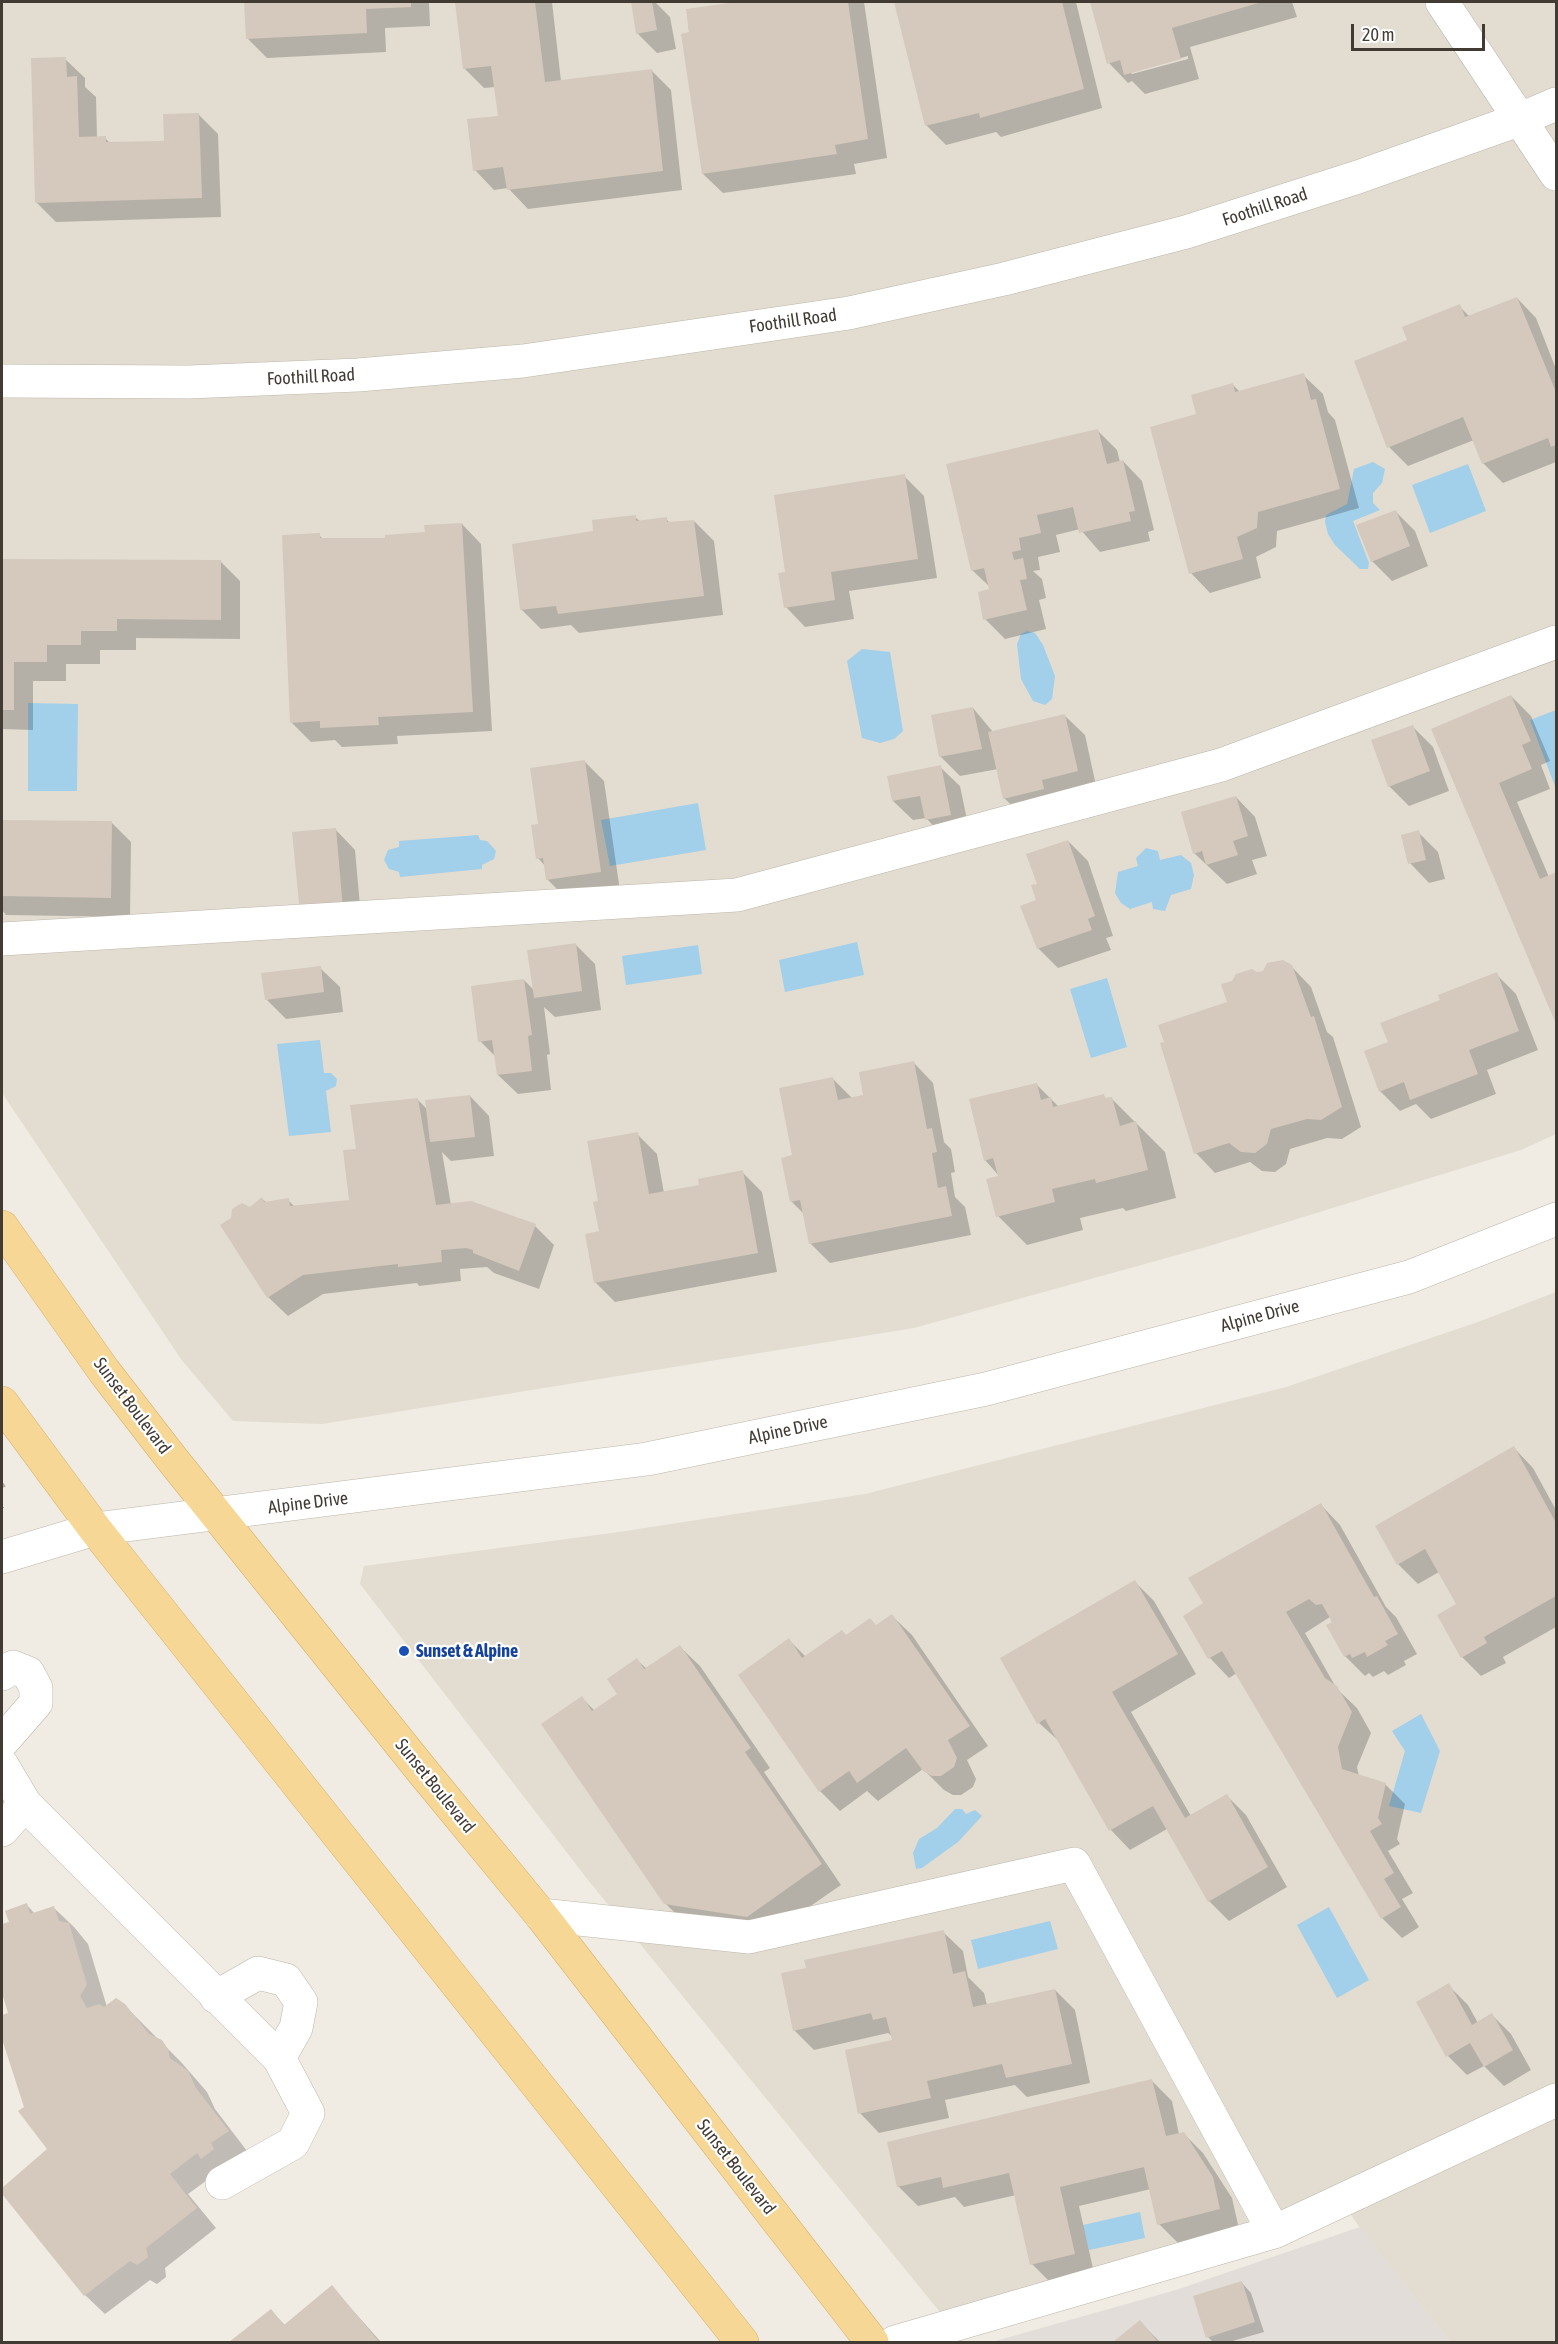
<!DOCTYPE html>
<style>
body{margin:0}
#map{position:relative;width:1558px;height:2344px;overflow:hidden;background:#f0ebe3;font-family:"Asap Condensed",sans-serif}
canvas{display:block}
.frame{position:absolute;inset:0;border:3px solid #413b34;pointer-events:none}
.scale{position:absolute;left:1351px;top:24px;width:134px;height:27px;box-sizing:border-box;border:3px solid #413b34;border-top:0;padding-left:8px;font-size:18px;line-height:21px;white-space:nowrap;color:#413b34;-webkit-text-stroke:4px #fff;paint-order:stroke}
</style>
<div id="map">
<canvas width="1558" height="2344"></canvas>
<div class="frame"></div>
<div class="scale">20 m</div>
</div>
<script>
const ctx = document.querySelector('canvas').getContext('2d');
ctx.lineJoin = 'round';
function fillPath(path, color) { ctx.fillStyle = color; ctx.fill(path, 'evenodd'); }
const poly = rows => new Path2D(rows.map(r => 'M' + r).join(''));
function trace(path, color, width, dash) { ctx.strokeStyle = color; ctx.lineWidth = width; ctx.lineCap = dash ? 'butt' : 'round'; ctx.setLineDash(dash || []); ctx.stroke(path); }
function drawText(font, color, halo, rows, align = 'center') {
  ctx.font = font + ' "Asap Condensed",sans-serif'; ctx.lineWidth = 4.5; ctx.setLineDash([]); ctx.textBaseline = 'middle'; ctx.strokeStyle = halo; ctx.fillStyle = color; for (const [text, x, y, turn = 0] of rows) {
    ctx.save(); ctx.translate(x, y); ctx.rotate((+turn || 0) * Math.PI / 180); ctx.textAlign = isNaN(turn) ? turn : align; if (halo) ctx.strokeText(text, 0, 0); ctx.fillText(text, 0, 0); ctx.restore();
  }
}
fillPath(poly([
 [2,2,1556,2,1556,1134,1521,1150,1206,1247,914,1328,322,1424,233,1421,181,1359,2,1093],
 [1556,1292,1556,2342,1450,2342,1360,2228,1332,2187,1239,2229,940,2312,588,1880,360,1584,364,1566,619,1532,865,1494,1286,1387,1478,1322]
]), '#e3ddd1');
fillPath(poly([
 [1360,2227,1450,2342,992,2342,1176,2290]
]), '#e2ddd8');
fillPath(poly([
 [1373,462,1385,469,1382,483,1373,493,1373,503,1380,510,1353,521,1369,563,1368,569,1360,569,1335,545,1328,534,1325,522,1326,515,1347,504,1354,469],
 [1468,464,1486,511,1430,533,1412,485],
 [1027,631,1035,633,1043,645,1055,676,1052,699,1045,705,1033,701,1021,679,1017,644,1021,634],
 [862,649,890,652,903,731,894,739,880,743,862,738,847,661],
 [28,703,78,704,77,791,28,791],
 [1556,710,1556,789,1530,720],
 [698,803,706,850,610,866,601,820],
 [478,835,480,840,487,841,496,851,494,859,482,865,482,869,400,877,399,872,389,869,384,860,388,850,399,847,399,841],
 [1146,848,1158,851,1160,860,1181,855,1191,863,1194,875,1191,889,1171,895,1165,911,1153,909,1152,902,1130,909,1121,903,1115,893,1118,872,1138,866,1136,858],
 [857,942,864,975,785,992,779,960],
 [698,945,702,974,626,985,622,956],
 [1107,978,1127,1047,1091,1058,1070,989],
 [320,1040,324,1073,331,1073,337,1079,336,1086,326,1091,331,1132,289,1136,277,1044],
 [1421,1714,1440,1751,1421,1813,1389,1806,1405,1751,1392,1731],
 [955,1809,962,1809,966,1814,975,1810,982,1816,958,1842,922,1868,916,1869,913,1853,919,1839,937,1828],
 [1329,1907,1369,1980,1337,1998,1297,1925],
 [1050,1921,1058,1949,978,1969,971,1940],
 [1140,2212,1145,2238,1089,2250,1083,2225]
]), '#a2cfe9');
fillPath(poly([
 [245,2,429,2,430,26,385,28,386,52,267,58,248,39],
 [456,2,552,2,561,81,651,70,671,90,682,190,528,209,508,188,494,190,475,170,499,117,495,87,484,88,464,68],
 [632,2,655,2,670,17,676,49,657,53,637,33],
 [747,2,864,2,887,158,854,164,856,174,723,193,703,174,687,11],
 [896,2,1076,2,1102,108,1001,137,996,132,946,145,926,125],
 [1092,2,1292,2,1297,17,1190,47,1199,79,1145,94,1132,81,1128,83,1109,63],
 [1188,56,1188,59,1132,74,1130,72],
 [65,59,85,78,85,87,96,97,97,138,105,138,111,144,165,142,199,115,218,134,221,217,56,222,36,202],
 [1517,298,1536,318,1556,369,1556,462,1503,483,1483,463,1474,440,1408,466,1389,447,1409,341,1459,306,1470,317],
 [1303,375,1323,394,1328,412,1335,420,1359,508,1277,531,1276,547,1256,557,1261,578,1210,593,1191,573,1198,415,1233,385,1240,392],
 [1098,431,1117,450,1120,462,1123,461,1142,481,1154,530,1148,532,1150,541,1100,552,1080,529,1056,535,1060,552,1038,557,1040,570,1033,571,1042,579,1046,598,1039,600,1046,629,1005,639,985,619,990,587,972,570],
 [904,476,924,496,937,578,849,591,854,619,805,627,786,607,787,573],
 [1395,511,1415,531,1428,566,1392,581,1372,561],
 [635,517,641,522,666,519,671,524,694,521,714,541,723,615,579,633,571,625,541,629,521,609,594,532],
 [462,524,481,544,492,731,397,736,398,744,342,747,335,740,311,742,291,722,319,535,324,540,387,539,426,534],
 [2,561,220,561,240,581,240,639,136,638,136,650,100,650,100,664,66,664,66,681,33,681,33,730,2,729],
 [1511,696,1531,716,1550,761,1541,765,1550,789,1517,802,1549,877,1556,873,1556,1021,1433,729],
 [973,708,993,732,1065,716,1085,735,1097,790,1024,817,1004,798,998,769,960,776,940,756],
 [1413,727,1433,747,1449,791,1409,806,1389,786],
 [585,762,604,781,620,891,567,899,547,879,546,867,538,858,540,825],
 [940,767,960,786,970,834,946,839,926,818,913,820,893,801],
 [1236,797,1255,817,1267,856,1252,860,1257,874,1227,884,1194,853],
 [2,821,112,823,131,842,130,917,6,915,2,910],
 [336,830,355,850,362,928,301,912],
 [1418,832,1438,852,1445,879,1429,883,1410,863],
 [1068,841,1088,861,1113,936,1106,938,1111,950,1058,968,1038,948,1039,885],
 [575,944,595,964,601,1010,555,1017,544,1007,550,1054,547,1055,551,1090,518,1094,498,1075,496,1057,480,1041,524,980,534,990],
 [1291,966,1311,987,1327,1032,1333,1037,1361,1127,1342,1139,1327,1138,1290,1149,1286,1164,1275,1172,1262,1171,1250,1162,1215,1173,1196,1153,1229,1003,1257,974],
 [320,968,340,987,343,1012,286,1019,267,1000],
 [1496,974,1516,994,1538,1050,1487,1070,1496,1094,1431,1119,1416,1104,1400,1111,1380,1091,1442,1001],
 [914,1063,933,1083,944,1142,951,1149,955,1172,951,1173,955,1197,965,1207,971,1235,830,1263,810,1243,804,1214,791,1201,794,1157,833,1079,853,1099,865,1096],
 [1036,1084,1059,1107,1103,1096,1107,1099,1111,1098,1165,1152,1176,1198,1126,1211,1123,1208,1080,1218,1083,1230,1027,1245,998,1216,1000,1177,985,1160],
 [470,1096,489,1116,494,1156,451,1161,442,1152,451,1205,535,1226,554,1245,539,1289,494,1273,487,1267,460,1269,461,1281,419,1286,417,1283,323,1294,288,1316,268,1297,250,1209,262,1199,267,1203,288,1200,295,1207,350,1201,357,1150,417,1099,428,1110],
 [637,1134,657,1154,664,1193,701,1186,742,1172,762,1192,777,1272,615,1302,595,1282,601,1232],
 [1514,1448,1533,1468,1556,1510,1556,1627,1503,1657,1506,1663,1481,1676,1462,1657,1458,1605,1439,1572,1418,1584,1398,1564],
 [1321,1505,1340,1525,1386,1607,1396,1617,1417,1654,1404,1661,1406,1665,1388,1675,1384,1671,1373,1677,1369,1673,1365,1676,1345,1656,1330,1617,1305,1633,1337,1689,1357,1708,1371,1733,1357,1767,1359,1776,1385,1784,1405,1804,1397,1839,1400,1844,1388,1851,1413,1893,1402,1899,1419,1927,1402,1938,1382,1918,1237,1673,1229,1678,1210,1658,1205,1604],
 [1135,1582,1154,1601,1196,1674,1131,1712,1191,1816,1227,1796,1246,1815,1287,1887,1229,1921,1209,1901,1167,1829,1130,1850,1111,1830,1060,1742,1039,1723,1002,1659],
 [892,1616,912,1635,988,1746,967,1760,976,1779,973,1787,961,1795,953,1795,944,1790,923,1769,878,1801,867,1791,840,1811,820,1791,740,1675,789,1640,806,1657,846,1636,877,1626],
 [680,1647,700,1666,770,1768,764,1772,841,1885,767,1936,685,1923,665,1903,582,1698,595,1711,619,1694,637,1660,647,1669],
 [27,1905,35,1914,54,1908,74,1927,88,1944,107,2007,124,2005,181,2062,207,2092,215,2109,247,2151,188,2194,216,2228,165,2268,166,2277,157,2284,150,2280,105,2314,85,2295,2,2191,49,2149,26,2107,2,2034,2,2017,10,2014,2,1988,2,1926,11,1923],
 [943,1932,963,1951,968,1977,984,1993,987,2005,1055,1990,1075,2010,1090,2083,1027,2097,1015,2085,945,2100,949,2118,879,2133,860,2113,893,2041,893,2037,888,2033,814,2050,794,2030],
 [1448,1985,1468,2005,1478,2023,1492,2015,1511,2034,1531,2070,1504,2086,1484,2066,1467,2075,1448,2056],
 [1152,2081,1172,2101,1179,2134,1183,2133,1203,2153,1232,2198,1239,2229,1178,2243,1159,2224,1151,2189,1079,2206,1094,2273,1051,2283,1032,2264,1016,2195,964,2207,955,2197,918,2206,898,2186],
 [1242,2283,1251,2293,1264,2332,1229,2342,1213,2342,1208,2337],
 [332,2287,381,2342,232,2342,271,2311,285,2325],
 [1140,2322,1160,2342,1115,2342]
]), '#0003');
fillPath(poly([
 [244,2,411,2,411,7,366,9,367,33,246,39],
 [455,2,535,2,545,82,652,69,663,171,507,190,503,167,473,171,467,119,498,116,491,66,463,69],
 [631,2,652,2,657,30,636,34],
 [737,2,848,2,868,139,835,145,837,154,702,174,681,34,689,32,686,9],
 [894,2,1062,2,1084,89,980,118,979,113,925,126],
 [1090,2,1262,2,1172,28,1181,59,1124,75,1120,60,1107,64],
 [66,57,67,77,77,76,79,137,106,136,106,142,164,141,163,114,199,113,202,198,35,203,31,58],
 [1517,297,1556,392,1556,445,1551,447,1548,438,1482,464,1463,417,1387,448,1354,361,1407,340,1402,327,1460,304,1465,317],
 [1304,373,1311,400,1316,399,1340,489,1258,512,1257,528,1237,537,1243,559,1189,574,1150,427,1196,414,1191,395,1233,383,1235,392],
 [1098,429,1107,464,1123,460,1135,511,1129,512,1131,521,1079,533,1073,507,1037,515,1041,533,1019,538,1021,550,1012,552,1014,560,1023,558,1027,579,1020,580,1027,610,983,620,978,592,989,589,984,568,971,571,946,464],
 [905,474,918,559,831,572,835,600,784,608,778,573,785,572,774,495],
 [1396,510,1410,546,1371,562,1356,525],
 [636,515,636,521,667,517,667,522,694,520,704,596,558,614,556,606,520,610,512,544,593,531,592,520],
 [462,523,473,712,378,717,379,725,320,728,320,721,290,723,282,535,320,533,320,538,385,538,385,535,425,532,424,525],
 [2,559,221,560,221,620,117,619,117,631,81,631,81,645,47,645,47,662,14,662,14,710,2,710],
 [1511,695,1531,741,1522,745,1532,769,1499,783,1540,879,1556,872,1556,1024,1431,729],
 [973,707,982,749,939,757,931,715],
 [1065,714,1078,771,1042,780,1044,789,1003,799,988,732],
 [1413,725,1430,771,1388,787,1371,740],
 [585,760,601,872,546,880,543,858,536,859,531,825,538,824,530,768],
 [941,765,951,815,925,820,920,796,892,801,887,776],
 [1236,796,1248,836,1233,841,1238,855,1206,865,1202,851,1193,854,1181,812],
 [2,820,112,821,111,898,2,896],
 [336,828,343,909,300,913,292,832],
 [1419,830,1426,860,1408,864,1401,835],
 [1068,840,1095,916,1088,919,1092,930,1037,949,1020,906,1036,900,1031,885,1037,884,1026,854],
 [576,943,582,991,534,998,527,950],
 [1283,960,1292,965,1311,1017,1314,1016,1342,1107,1321,1120,1307,1119,1271,1129,1267,1144,1255,1153,1241,1152,1229,1143,1194,1154,1160,1043,1164,1042,1158,1025,1227,1002,1221,984,1232,981,1236,974,1252,969,1257,972,1263,971,1267,963],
 [321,966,324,992,265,1000,261,973],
 [1497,972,1519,1031,1469,1050,1478,1074,1410,1100,1404,1082,1379,1092,1364,1051,1388,1042,1380,1023,1440,1000,1438,995],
 [524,979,532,1035,528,1036,532,1071,497,1075,492,1040,478,1042,471,986],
 [914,1061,927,1129,932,1128,937,1152,932,1153,938,1188,946,1186,952,1216,809,1244,800,1200,790,1202,781,1158,792,1155,779,1088,833,1077,838,1100,863,1095,859,1072],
 [1037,1083,1041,1100,1051,1097,1053,1107,1104,1094,1105,1098,1112,1097,1120,1126,1136,1121,1148,1170,1096,1183,1095,1179,1052,1189,1055,1202,996,1217,986,1179,998,1176,993,1158,984,1161,969,1099],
 [470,1095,475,1137,430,1142,425,1100],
 [418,1098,436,1205,471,1201,536,1224,519,1271,473,1253,473,1250,466,1248,441,1250,442,1262,398,1267,398,1264,303,1275,267,1298,220,1225,231,1218,232,1209,242,1203,250,1207,262,1197,264,1202,289,1198,290,1206,349,1200,343,1150,356,1149,350,1105],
 [638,1132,649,1194,699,1185,698,1179,743,1170,758,1253,594,1283,585,1234,599,1231,593,1202,598,1201,587,1141],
 [1514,1446,1556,1523,1556,1596,1484,1637,1487,1643,1461,1658,1437,1615,1456,1604,1425,1549,1397,1565,1375,1526],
 [1321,1503,1374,1597,1377,1596,1398,1634,1385,1641,1388,1645,1367,1657,1365,1652,1352,1658,1350,1654,1344,1657,1326,1625,1332,1622,1322,1604,1316,1605,1309,1599,1286,1612,1325,1678,1337,1686,1352,1712,1338,1747,1342,1769,1386,1783,1378,1818,1382,1824,1370,1831,1394,1873,1384,1879,1401,1907,1381,1919,1222,1651,1208,1659,1183,1616,1203,1603,1188,1578],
 [1135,1580,1178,1654,1112,1692,1185,1818,1227,1794,1268,1867,1208,1902,1153,1806,1109,1831,1045,1719,1037,1724,1000,1658],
 [892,1614,970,1726,948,1740,957,1758,954,1767,941,1776,932,1776,923,1771,906,1748,857,1783,849,1771,819,1792,738,1675,789,1638,802,1658,842,1630,846,1635,870,1618,876,1625],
 [680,1645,751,1748,745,1752,822,1864,747,1917,664,1904,541,1724,582,1696,592,1711,617,1694,607,1679,637,1658,644,1669],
 [27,1903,30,1914,54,1906,59,1921,69,1923,87,1985,80,1996,87,2008,99,2004,104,2007,116,1998,125,2004,149,2034,162,2040,168,2049,170,2058,188,2071,196,2088,229,2131,211,2143,214,2149,201,2159,197,2153,170,2174,197,2208,146,2248,148,2257,137,2265,130,2261,84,2296,2,2194,2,2188,47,2149,18,2111,24,2107,2,2039,2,2015,8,2013,2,1993,2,1924,9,1922,5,1911],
 [944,1930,953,1974,965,1971,973,2007,1055,1989,1072,2064,1006,2078,1002,2064,927,2081,931,2098,858,2114,845,2050,892,2040,886,2017,873,2020,871,2013,793,2031,781,1973,806,1968,804,1960],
 [1449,1983,1472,2025,1492,2013,1513,2050,1484,2067,1470,2043,1446,2057,1416,2002],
 [1152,2079,1166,2136,1184,2132,1213,2177,1220,2209,1157,2225,1144,2167,1060,2187,1075,2254,1030,2265,1009,2173,943,2188,941,2177,897,2187,887,2142],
 [1242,2281,1255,2322,1206,2338,1193,2296],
 [332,2285,379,2342,229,2342,271,2309,284,2325],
 [1140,2320,1158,2342,1113,2342]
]), '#d4c9bc');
const minor = poly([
 [1442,2,1556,174],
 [2,381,189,382,358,375,523,361,849,313,1004,279,1186,232,1358,177,1521,119,1556,104],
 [2,939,737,895,1221,765,1556,642],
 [2,1557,95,1529,647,1459,986,1389,1409,1277,1556,1219],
 [2,1674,13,1667,28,1673,36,1688,36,1703,2,1742],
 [2,1765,25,1804,279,2058,308,2113,293,2143,222,2183],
 [2,1830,25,1804],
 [541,1915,749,1937,1074,1864,1274,2232],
 [216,1997,258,1973,286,1980,301,2002,296,2028,279,2058],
 [895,2342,1274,2232,1556,2100]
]);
const major = poly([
 [2,1227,104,1371,172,1459,424,1773,541,1915,872,2342],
 [2,1403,95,1529,742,2342]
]);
trace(minor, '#bdb5a9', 34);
trace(major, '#d9b267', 34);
trace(poly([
 [2,1486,7,1484],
 [2,1507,2,1508]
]), '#bbad99', 4, [3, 3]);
trace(minor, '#fff', 33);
trace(major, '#f6d796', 33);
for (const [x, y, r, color] of [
 [404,1651,6,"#1a4fb4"]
]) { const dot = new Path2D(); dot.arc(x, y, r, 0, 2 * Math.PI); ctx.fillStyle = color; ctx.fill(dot); trace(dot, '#fff', 2); }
drawText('18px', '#413b34', '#fff', [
 ["Foothill Road",1265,207,-18],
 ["Foothill Road",793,321,-8],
 ["Foothill Road",311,377,-3],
 ["Alpine Drive",1260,1316,-15],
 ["Sunset Boulevard",132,1406,53],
 ["Alpine Drive",788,1430,-12],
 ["Alpine Drive",308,1503,-7],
 ["Sunset Boulevard",435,1786,51],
 ["Sunset Boulevard",736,2167,52]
]);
drawText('bold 18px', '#164399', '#fff', [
 ["Sunset & Alpine",416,1651]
], 'left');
</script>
